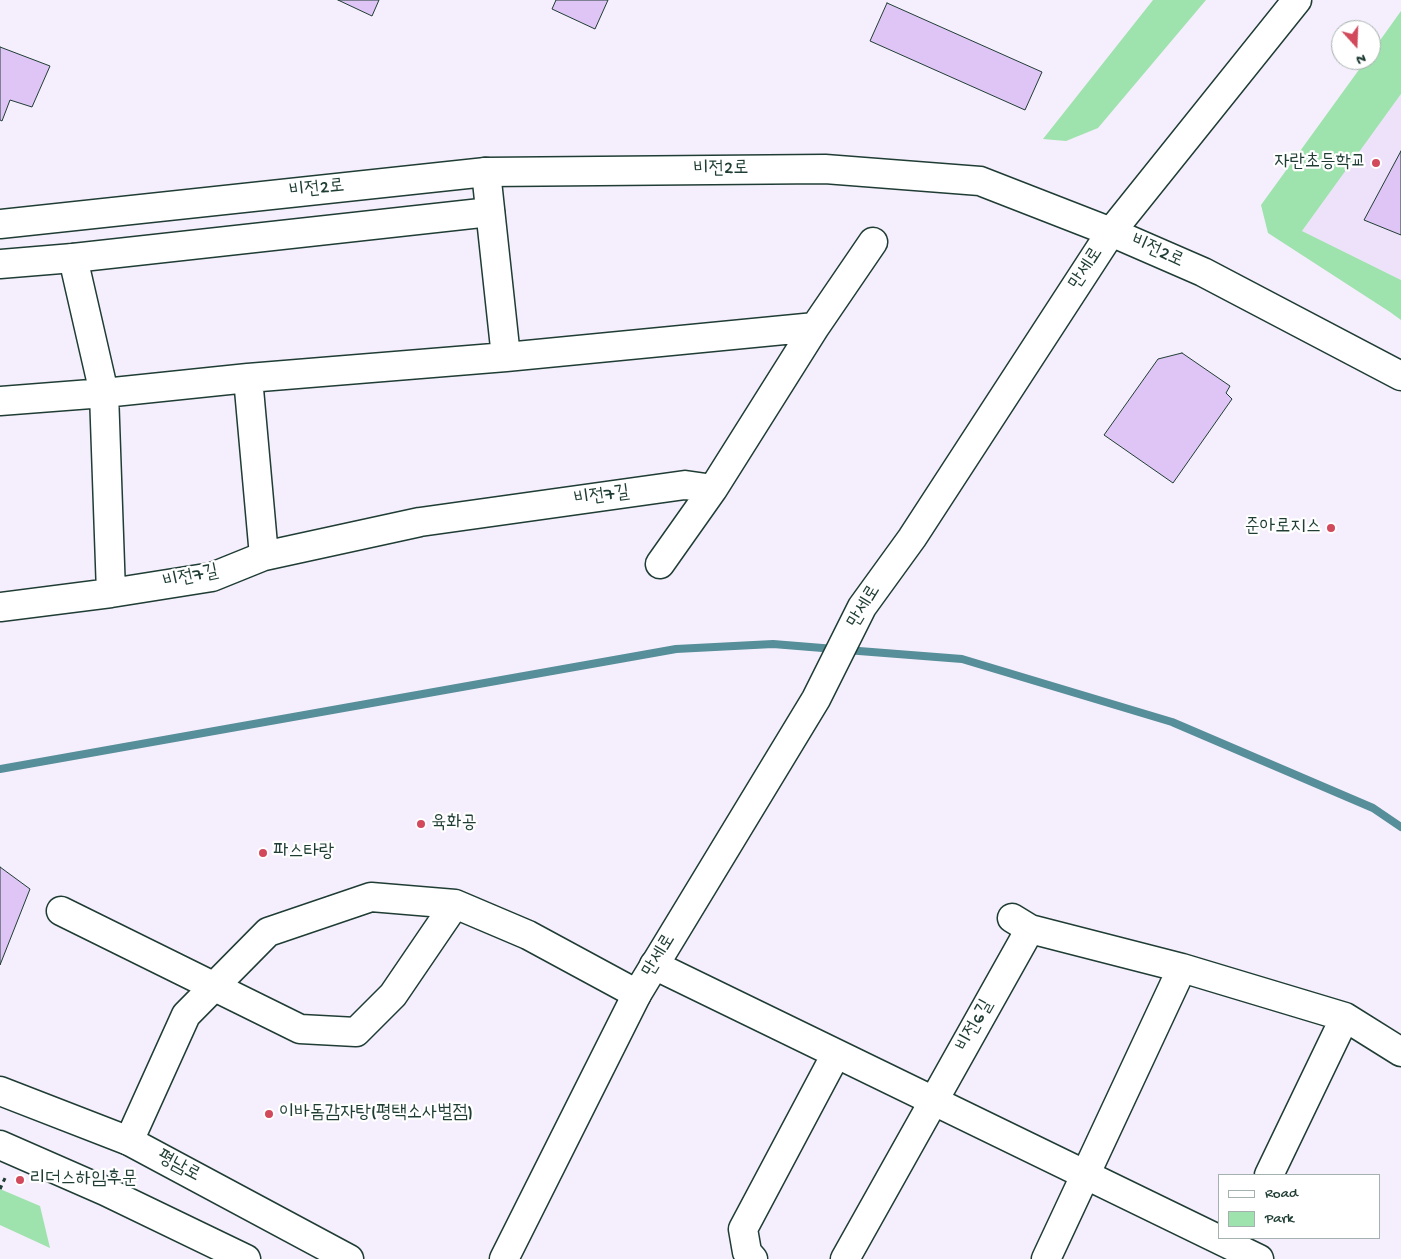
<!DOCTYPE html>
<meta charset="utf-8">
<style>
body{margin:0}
#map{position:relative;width:1401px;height:1259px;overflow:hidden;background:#f5eefc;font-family:"Gochi Hand",sans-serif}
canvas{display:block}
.legend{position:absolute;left:1218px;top:1174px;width:162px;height:65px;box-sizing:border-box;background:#fff;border:1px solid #a5b1ae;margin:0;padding:6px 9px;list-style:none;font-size:15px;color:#1f3d34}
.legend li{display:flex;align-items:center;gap:10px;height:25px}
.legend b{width:25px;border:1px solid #a5b1ae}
.north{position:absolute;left:1331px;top:20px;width:50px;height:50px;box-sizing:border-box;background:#fff;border:1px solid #a5b1ae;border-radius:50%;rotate:160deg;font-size:14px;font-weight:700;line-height:20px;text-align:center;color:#1f3d34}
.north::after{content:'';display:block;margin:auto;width:18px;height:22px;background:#d1495b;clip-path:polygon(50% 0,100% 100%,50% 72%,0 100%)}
</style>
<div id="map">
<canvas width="1401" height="1259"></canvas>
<ul class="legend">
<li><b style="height:6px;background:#fff"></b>Road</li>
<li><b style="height:14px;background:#9ee2ad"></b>Park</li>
</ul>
<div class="north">N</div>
</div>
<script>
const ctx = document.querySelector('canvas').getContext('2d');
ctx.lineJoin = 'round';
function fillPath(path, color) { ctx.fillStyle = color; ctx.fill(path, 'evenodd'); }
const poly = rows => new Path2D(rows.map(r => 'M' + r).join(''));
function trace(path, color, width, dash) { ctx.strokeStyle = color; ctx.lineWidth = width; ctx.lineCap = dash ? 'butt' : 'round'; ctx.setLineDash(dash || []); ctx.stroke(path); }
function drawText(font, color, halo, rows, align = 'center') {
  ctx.font = font + ' "Gochi Hand","Poor Story",sans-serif'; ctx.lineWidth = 4.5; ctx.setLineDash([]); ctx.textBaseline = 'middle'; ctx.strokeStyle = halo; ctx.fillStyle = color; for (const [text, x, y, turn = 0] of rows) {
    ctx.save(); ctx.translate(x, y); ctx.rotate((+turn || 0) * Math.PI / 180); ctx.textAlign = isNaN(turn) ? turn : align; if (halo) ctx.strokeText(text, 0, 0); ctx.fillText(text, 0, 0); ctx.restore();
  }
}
fillPath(poly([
 [1401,94,1401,280,1302,231]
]), '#eee2fa');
fillPath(poly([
 [1153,0,1206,0,1098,128,1066,141,1043,139],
 [1401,11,1401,94,1302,231,1401,280,1401,320,1390,312,1268,233,1261,205,1366,60,1371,60,1371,53],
 [0,1189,40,1206,50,1248,0,1225]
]), '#9ee2ad');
trace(poly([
 [846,650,962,659,1172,722,1373,808,1401,827],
 [0,769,676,649,773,644,835,649]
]), '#568e99', 8);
const building = poly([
 [338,0,379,0,372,16,338,0],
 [556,0,608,0,595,29,552,9,556,0],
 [887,3,1042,72,1025,110,870,41,887,3],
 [0,47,50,66,32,107,10,100,2,121,0,120,0,47],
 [1401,151,1401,235,1364,220,1401,151],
 [1182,353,1230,386,1226,393,1232,399,1173,483,1104,435,1158,359,1182,353],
 [0,867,30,889,0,965,0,867]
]);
fillPath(building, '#dfc5f5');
trace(building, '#1f3d34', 1);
const minor = poly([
 [486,172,506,357],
 [73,258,104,393,111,593],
 [815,327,873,242],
 [248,378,264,556],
 [0,401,104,393,248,378,506,357,815,327,713,489,685,485,420,522,264,556,212,577,111,593,0,607],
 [660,564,713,489],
 [61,911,300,1029,356,1032,393,995,455,904],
 [1012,918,1030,929,1182,968,1345,1017,1401,1052],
 [654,965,1259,1259],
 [129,1141,186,1015,268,932,371,897,455,904,528,935,637,994],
 [1269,1175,1345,1017],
 [753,1259,747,1252,743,1229,836,1054],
 [845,1259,1030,929],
 [1046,1259,1182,968]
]);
const tertiary = poly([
 [0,224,486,172,825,169,980,181,1111,232,1203,272,1401,376],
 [0,264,73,258,490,212],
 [0,1091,129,1141,349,1259],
 [0,1145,105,1191,246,1259]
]);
const secondary = poly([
 [504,1259,637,994,816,699,862,607,912,538,1111,232,1297,0]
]);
trace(minor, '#1f3d34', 31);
trace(tertiary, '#1f3d34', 31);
trace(secondary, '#1f3d34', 31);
trace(poly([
 [0,1189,6,1176]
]), '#1f3d34', 3, [4, 4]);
trace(minor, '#fff', 28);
trace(tertiary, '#fff', 28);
trace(secondary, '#fff', 28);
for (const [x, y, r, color] of [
 [1376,163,5,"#d1495b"],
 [1331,528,5,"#d1495b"],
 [421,824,5,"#d1495b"],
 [263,853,5,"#d1495b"],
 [269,1114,5,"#d1495b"],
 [20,1180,5,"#d1495b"]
]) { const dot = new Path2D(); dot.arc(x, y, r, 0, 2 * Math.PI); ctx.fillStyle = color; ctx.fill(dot); trace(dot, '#fff', 2); }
drawText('19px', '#1f3d34', '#fff', [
 ["자란초등학교",1366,163,"right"],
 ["준아로지스",1321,528,"right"],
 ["육화공",431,824],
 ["파스타랑",273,853],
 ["이바돔감자탕(평택소사벌점)",279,1114],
 ["리더스하임후문",30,1180]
], 'left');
drawText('19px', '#1f3d34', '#fff', [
 ["비전2로",721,170,-1],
 ["비전2로",317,190,-6],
 ["비전2로",1157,252,24],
 ["만세로",1087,269,-57],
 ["비전7길",602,497,-8],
 ["비전7길",191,578,-12],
 ["만세로",865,607,-59],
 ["만세로",660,956,-59],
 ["비전6길",976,1026,-61],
 ["평남로",178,1167,28]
]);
</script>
